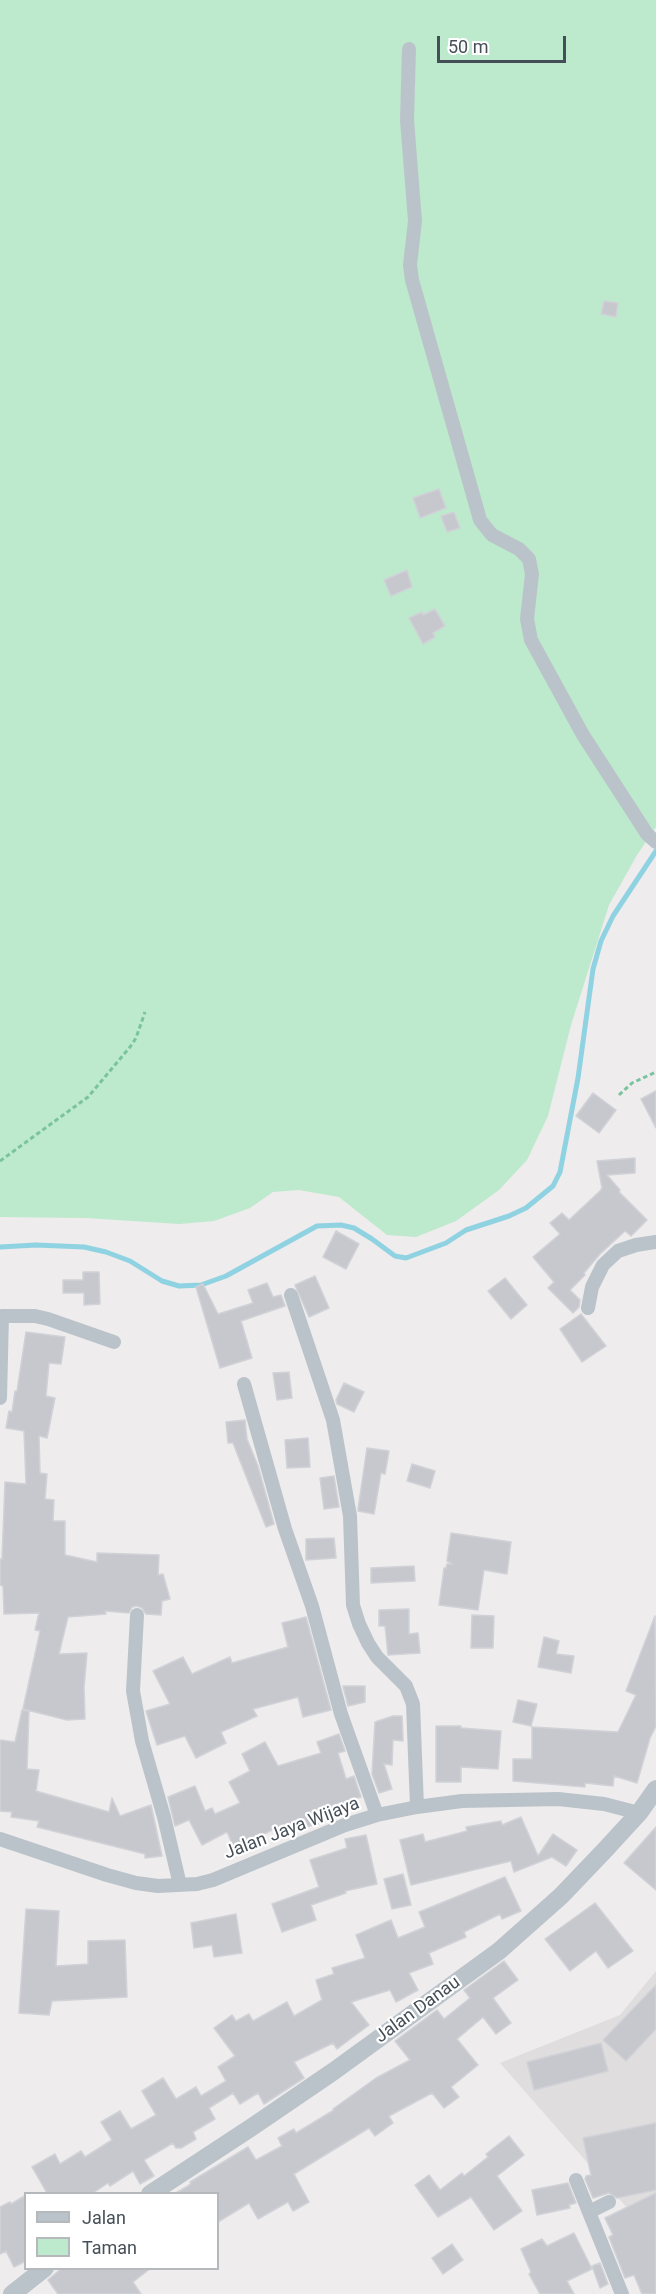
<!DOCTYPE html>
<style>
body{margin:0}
#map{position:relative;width:656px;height:2294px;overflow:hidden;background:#eeecec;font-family:Roboto,sans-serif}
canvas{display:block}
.legend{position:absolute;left:24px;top:2192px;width:195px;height:78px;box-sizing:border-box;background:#fff;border:2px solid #b5b9bc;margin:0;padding:8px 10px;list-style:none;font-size:18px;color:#464f57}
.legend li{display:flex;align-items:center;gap:12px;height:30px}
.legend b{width:30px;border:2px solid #b5b9bc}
.scale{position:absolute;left:437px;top:36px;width:129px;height:27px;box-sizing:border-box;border:3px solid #464f57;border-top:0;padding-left:8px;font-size:18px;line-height:21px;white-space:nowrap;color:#464f57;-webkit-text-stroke:4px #fff;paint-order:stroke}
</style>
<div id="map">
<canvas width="656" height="2294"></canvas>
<ul class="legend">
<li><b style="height:8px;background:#bbc3ca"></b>Jalan</li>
<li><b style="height:16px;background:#bde9cd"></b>Taman</li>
</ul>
<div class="scale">50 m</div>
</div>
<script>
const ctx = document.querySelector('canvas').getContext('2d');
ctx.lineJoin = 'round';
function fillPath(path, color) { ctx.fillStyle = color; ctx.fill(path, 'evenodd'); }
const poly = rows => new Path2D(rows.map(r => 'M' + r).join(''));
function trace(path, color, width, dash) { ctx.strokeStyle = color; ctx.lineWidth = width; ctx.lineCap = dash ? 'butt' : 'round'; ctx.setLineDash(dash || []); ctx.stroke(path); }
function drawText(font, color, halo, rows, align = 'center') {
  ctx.font = font + ' Roboto,sans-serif'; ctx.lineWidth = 4.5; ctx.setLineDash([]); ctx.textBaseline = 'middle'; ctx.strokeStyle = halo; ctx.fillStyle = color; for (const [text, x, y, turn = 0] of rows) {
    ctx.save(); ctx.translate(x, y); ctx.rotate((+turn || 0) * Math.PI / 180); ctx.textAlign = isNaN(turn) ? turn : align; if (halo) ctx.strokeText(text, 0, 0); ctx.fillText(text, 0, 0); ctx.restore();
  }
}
fillPath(poly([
 [656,1971,656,2241,500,2063,620,2015]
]), '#dfdddd');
fillPath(poly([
 [0,0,656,0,656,827,637,855,609,905,571,1025,548,1116,527,1160,499,1190,456,1221,416,1237,387,1235,339,1197,299,1190,273,1192,250,1208,214,1221,179,1224,86,1218,0,1217]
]), '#bde9cd');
trace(poly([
 [0,1247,36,1245,84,1247,106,1252,130,1261,162,1281,179,1286,201,1285,226,1276,317,1226,341,1225,354,1228,372,1239,395,1256,406,1258,446,1243,466,1230,509,1216,526,1208,553,1186,560,1172,578,1078,593,969,601,941,613,916,656,851]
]), '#8fd2e1', 5);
const building = poly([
 [604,301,618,303,616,317,601,314,604,301],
 [439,489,446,508,420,518,413,498,439,489],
 [454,512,460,528,447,532,441,516,454,512],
 [407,570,412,587,391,596,384,580,407,570],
 [435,609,445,626,433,633,435,637,423,644,409,618,422,612,423,615,435,609],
 [656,1091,656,1128,641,1099,656,1091],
 [593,1093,616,1110,599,1133,576,1116,593,1093],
 [635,1158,635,1173,607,1175,620,1190,619,1192,647,1220,631,1236,625,1231,600,1254,584,1273,585,1275,570,1290,580,1300,579,1307,573,1313,548,1288,554,1282,533,1257,560,1234,550,1223,562,1213,569,1220,600,1191,602,1188,597,1161,635,1158],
 [336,1231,359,1244,346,1269,323,1257,336,1231],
 [83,1272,99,1272,100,1304,84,1305,84,1293,63,1293,63,1280,83,1280,83,1272],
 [315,1276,329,1308,309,1317,295,1285,315,1276],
 [505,1278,527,1305,511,1319,488,1291,505,1278],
 [267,1283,273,1297,281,1295,285,1306,241,1321,252,1358,220,1368,196,1287,203,1284,218,1314,253,1303,248,1290,267,1283],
 [581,1314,606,1346,582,1362,560,1329,581,1314],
 [26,1332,65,1337,61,1364,49,1363,46,1396,55,1398,47,1438,39,1436,40,1473,47,1474,45,1499,54,1500,53,1521,65,1521,65,1555,97,1562,97,1553,159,1555,158,1575,163,1574,170,1599,162,1601,161,1615,146,1614,142,1608,137,1606,132,1607,129,1613,105,1611,106,1614,68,1617,59,1654,87,1653,84,1687,85,1719,67,1720,23,1709,40,1631,35,1630,39,1613,4,1614,3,1586,0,1585,0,1559,2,1559,5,1482,26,1484,24,1431,6,1428,9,1411,12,1412,15,1391,17,1391,26,1332],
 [289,1372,292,1398,277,1400,273,1373,289,1372],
 [344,1383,364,1392,354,1412,337,1404,336,1400,344,1383],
 [245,1420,247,1439,258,1466,274,1524,266,1527,233,1443,228,1443,226,1422,245,1420],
 [308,1438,310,1467,287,1468,285,1440,308,1438],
 [367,1448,389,1451,385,1474,381,1473,374,1514,358,1511,358,1509,367,1448],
 [412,1464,435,1471,430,1488,407,1481,412,1464],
 [334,1476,339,1507,324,1509,320,1478,334,1476],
 [451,1533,511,1542,507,1574,484,1570,478,1610,439,1605,444,1568,446,1568,447,1564,452,1564,447,1561,451,1533],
 [334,1538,336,1558,306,1560,306,1539,334,1538],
 [414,1566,415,1581,371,1583,371,1568,414,1566],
 [409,1609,409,1634,418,1633,420,1653,388,1655,385,1626,379,1626,379,1610,409,1609],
 [472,1615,494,1616,493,1648,471,1648,472,1615],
 [655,1616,656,1726,650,1738,637,1783,614,1776,613,1786,585,1783,585,1787,513,1781,513,1759,532,1759,532,1727,618,1732,636,1695,626,1691,655,1616],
 [306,1617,331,1710,303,1717,298,1697,253,1709,257,1716,221,1732,226,1743,196,1758,185,1736,157,1745,146,1711,170,1704,153,1671,183,1657,192,1674,230,1657,232,1663,288,1647,282,1623,306,1617],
 [544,1637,559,1641,556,1654,574,1656,571,1673,538,1667,544,1637],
 [343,1686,365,1686,365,1702,348,1706,343,1686],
 [518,1700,537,1704,531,1726,513,1722,518,1700],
 [22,1710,29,1711,27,1769,39,1770,36,1791,109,1812,112,1798,120,1816,151,1805,162,1856,145,1858,145,1854,37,1827,39,1821,11,1817,12,1812,0,1811,0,1740,15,1742,22,1710],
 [393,1716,402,1716,403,1741,393,1740,392,1765,384,1764,392,1789,379,1793,372,1774,375,1722,393,1716],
 [436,1726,461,1726,461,1728,501,1731,498,1769,461,1767,461,1782,436,1782,436,1726],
 [339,1734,345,1751,338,1753,346,1779,354,1776,361,1797,317,1810,321,1823,303,1828,302,1823,283,1830,281,1825,235,1850,227,1832,202,1845,189,1820,175,1826,168,1797,195,1786,205,1811,212,1808,215,1814,240,1803,229,1782,250,1771,242,1754,265,1742,278,1766,321,1753,317,1742,339,1734],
 [521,1817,538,1856,553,1834,577,1850,566,1866,552,1857,514,1872,511,1861,411,1885,400,1840,423,1834,425,1842,467,1831,466,1827,501,1821,502,1825,521,1817],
 [656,1827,656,1890,624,1863,656,1827],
 [366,1835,377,1884,345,1891,346,1893,311,1905,316,1920,282,1932,272,1904,319,1887,310,1860,347,1848,345,1839,366,1835],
 [403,1874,411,1905,392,1909,384,1879,403,1874],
 [505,1877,521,1911,502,1919,500,1914,464,1932,466,1937,429,1953,433,1964,409,1973,418,1990,396,2002,390,1990,351,2002,369,2025,337,2049,333,2043,294,2062,304,2078,264,2104,258,2093,240,2104,233,2093,209,2108,215,2119,193,2132,196,2139,181,2148,176,2148,173,2143,144,2160,154,2176,140,2184,133,2171,110,2186,108,2183,93,2193,47,2193,32,2167,55,2154,60,2164,81,2151,85,2157,112,2140,101,2122,120,2111,131,2129,156,2115,142,2091,163,2078,176,2099,196,2087,201,2096,226,2081,218,2067,235,2056,214,2028,232,2015,236,2021,249,2014,253,2021,287,2002,294,2016,322,2000,316,1980,334,1974,332,1968,365,1958,356,1935,391,1920,398,1938,425,1927,419,1912,505,1877],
 [595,1903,633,1951,608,1968,596,1951,570,1971,545,1939,595,1903],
 [26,1909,59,1911,56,1966,88,1964,88,1941,125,1940,127,1997,52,2001,49,2015,19,2013,26,1909],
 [236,1914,242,1953,214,1957,212,1945,194,1948,191,1923,236,1914],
 [504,1961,518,1980,493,1998,511,2023,496,2034,483,2017,457,2039,478,2065,451,2087,459,2097,444,2108,432,2093,389,2116,393,2123,375,2136,369,2128,294,2174,309,2202,293,2211,288,2202,258,2219,249,2203,218,2222,218,2193,176,2193,191,2184,190,2182,248,2147,256,2160,282,2146,278,2138,294,2129,296,2133,334,2110,333,2109,376,2078,410,2060,395,2041,437,2010,444,2019,470,1998,464,1990,504,1961],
 [656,1985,656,2029,626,2061,603,2040,656,1985],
 [601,2043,608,2071,534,2090,527,2062,601,2043],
 [656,2123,656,2190,617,2198,609,2193,593,2198,585,2179,586,2176,591,2175,583,2138,656,2123],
 [509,2136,524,2155,497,2176,522,2211,494,2230,471,2197,438,2217,415,2185,429,2175,440,2190,462,2173,464,2176,488,2157,486,2154,509,2136],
 [568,2183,576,2203,569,2205,570,2208,537,2215,532,2190,568,2183],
 [656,2193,656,2294,642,2294,634,2275,625,2278,609,2237,613,2235,605,2218,656,2193],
 [26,2195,26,2261,14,2267,6,2251,0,2254,0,2207,10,2202,11,2204,26,2195],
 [574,2233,592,2269,567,2281,574,2294,540,2294,529,2274,531,2272,521,2249,542,2239,547,2246,574,2233],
 [452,2244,463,2260,443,2274,432,2258,452,2244],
 [600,2263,608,2284,600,2288,592,2266,600,2263],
 [62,2268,151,2268,133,2282,141,2294,58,2294,48,2280,62,2268]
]);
fillPath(building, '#c7c8ce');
trace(building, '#d0d2d7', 1.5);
trace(poly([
 [619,1095,632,1083,656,1072],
 [0,1161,88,1097,130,1047,136,1038,145,1012]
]), '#79c39d', 3, [4.5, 3]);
trace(poly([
 [409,49,407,120,415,221,410,265,412,280,477,509,480,520,492,535,519,549,529,559,532,574,527,619,531,640,583,735,647,834,656,842],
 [291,1295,333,1420,350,1516,353,1605,359,1624,368,1643,377,1657,406,1686,413,1704,417,1807],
 [588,1308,592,1287,603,1265,618,1251,636,1245,656,1242],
 [244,1384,285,1529,312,1606,341,1714,377,1815],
 [0,1398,2,1316,35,1316,48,1319,114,1342],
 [137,1615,133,1691,142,1741,164,1817,180,1885],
 [0,1839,107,1875,136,1883,158,1886,197,1884,213,1880,345,1825,377,1815,417,1807,462,1801,558,1799,604,1804,639,1813],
 [576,2180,622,2294],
 [589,2212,609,2202]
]), '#bbc3ca', 14);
trace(poly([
 [150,2194,252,2127,334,2071,499,1951,561,1896,604,1851,639,1813,656,1789],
 [12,2294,45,2268]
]), '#bbc3ca', 18);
drawText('18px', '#464f57', '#fff', [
 ["Jalan Jaya Wijaya",292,1829,-21],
 ["Jalan Danau",418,2010,-36]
]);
</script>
